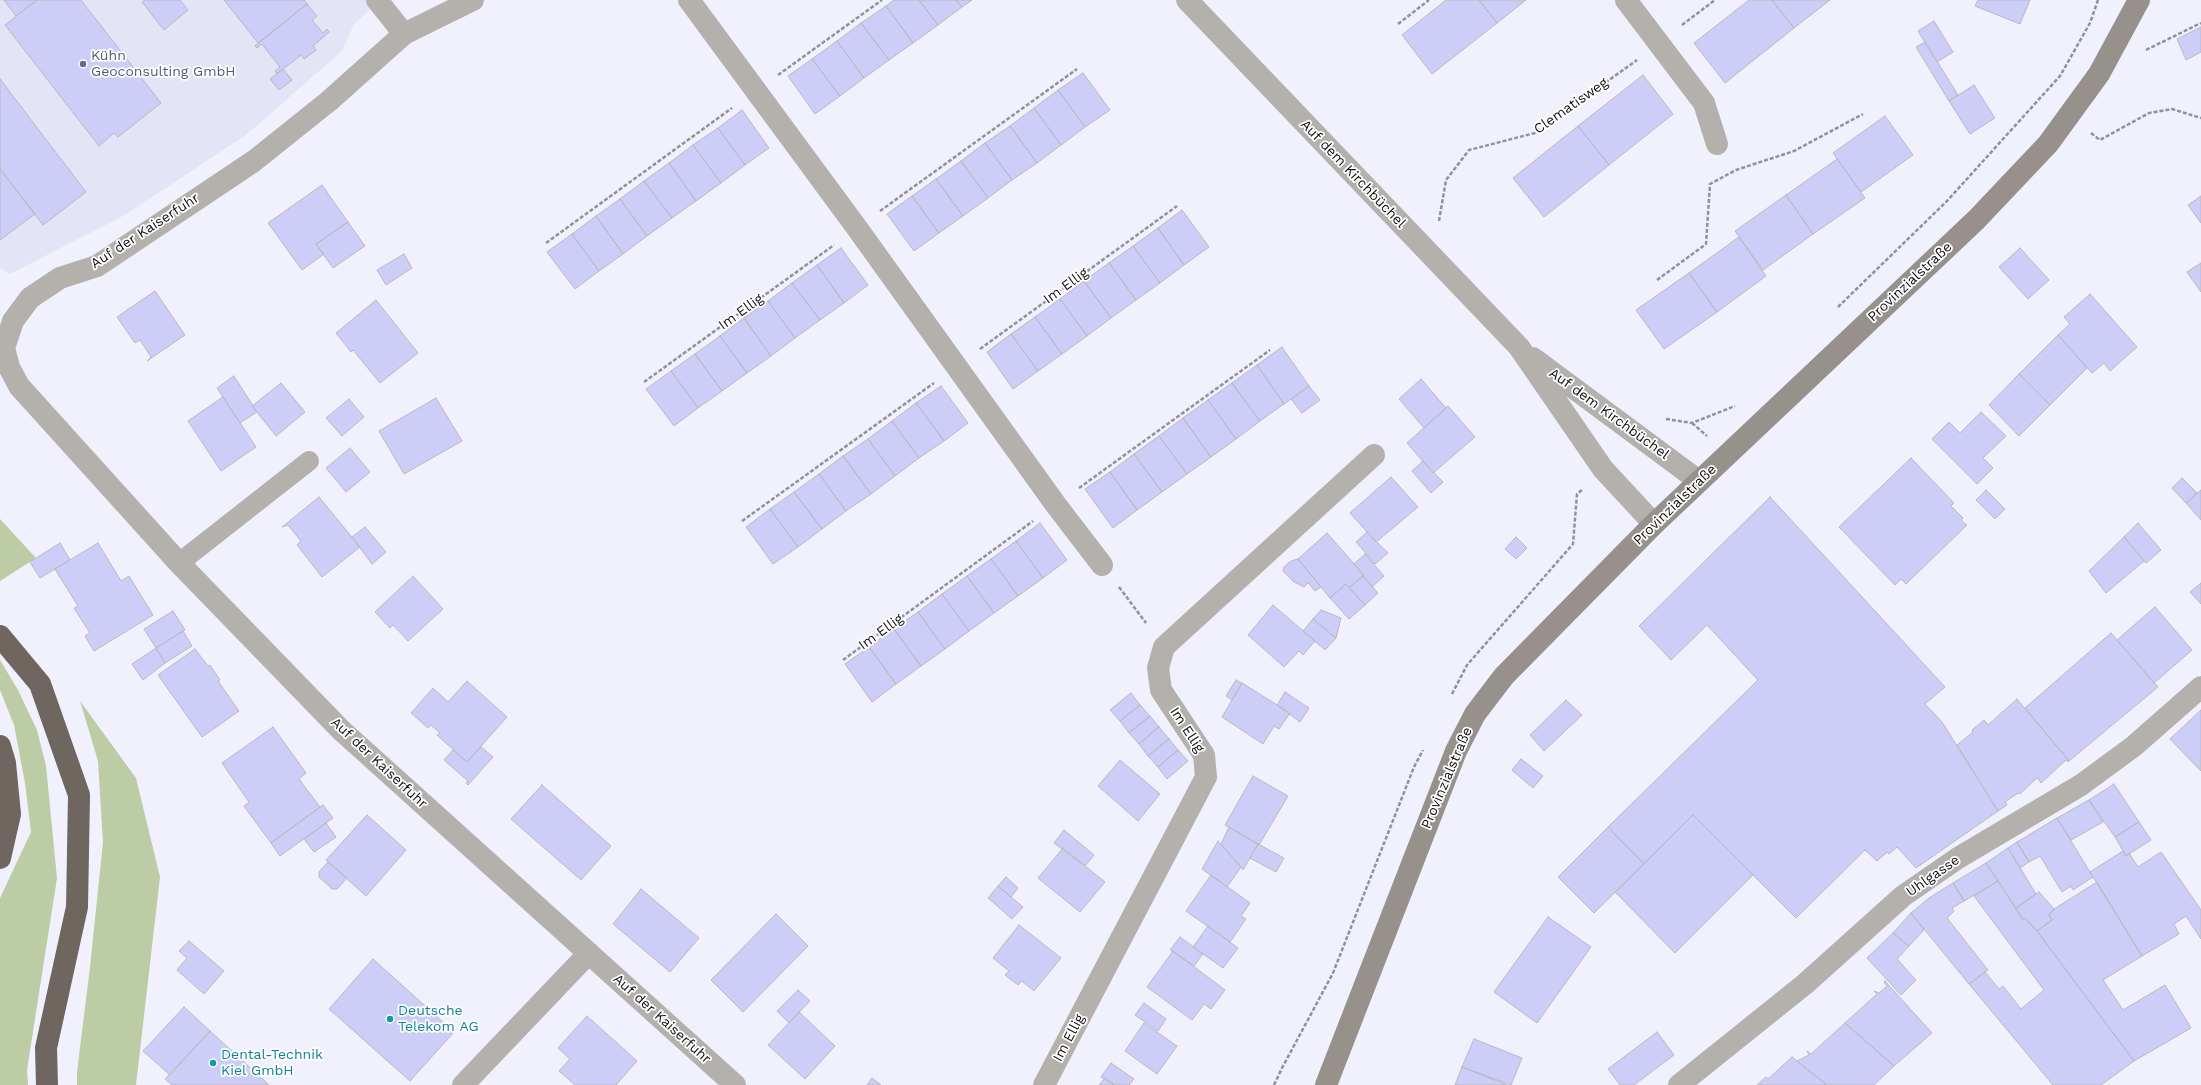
<!DOCTYPE html>
<meta charset="utf-8">
<style>
body{margin:0}
canvas{display:block;background:#f1f1fd}
</style>
<canvas width="2201" height="1085"></canvas>
<script>
const ctx = document.querySelector('canvas').getContext('2d');
ctx.lineJoin = 'round';
function fillPath(path, color) { ctx.fillStyle = color; ctx.fill(path, 'evenodd'); }
const poly = rows => new Path2D(rows.map(r => 'M' + r).join(''));
function trace(path, color, width, dash) { ctx.strokeStyle = color; ctx.lineWidth = width; ctx.lineCap = dash ? 'butt' : 'round'; ctx.setLineDash(dash || []); ctx.stroke(path); }
function drawText(font, color, halo, rows, align = 'center') {
  ctx.font = font + ' "Work Sans",sans-serif'; ctx.lineWidth = 3.5; ctx.setLineDash([]); ctx.textBaseline = 'middle'; ctx.strokeStyle = halo; ctx.fillStyle = color; for (const [text, x, y, turn = 0] of rows) {
    ctx.save(); ctx.translate(x, y); ctx.rotate((+turn || 0) * Math.PI / 180); ctx.textAlign = isNaN(turn) ? turn : align; if (halo) ctx.strokeText(text, 0, 0); ctx.fillText(text, 0, 0); ctx.restore();
  }
}
fillPath(poly([
 [0,0,381,0,354,24,342,51,246,135,123,216,10,274,0,268]
]), '#e3e5f6');
fillPath(poly([
 [0,519,36,558,0,581],
 [0,660,18,690,37,730,46,766,57,878,27,1070,28,1085,0,1085,0,898,31,832,25,783,14,725,0,690],
 [80,701,136,778,160,877,136,1085,77,1085,77,1072,90,967,103,842,98,761]
]), '#bccca4');
const building = poly([
 [4,0,37,0,16,16,4,0],
 [37,0,81,0,161,103,118,137,114,133,99,146,5,25,37,0],
 [145,0,180,0,188,10,164,30,142,2,145,0],
 [224,0,304,0,307,4,258,43,224,0],
 [894,0,919,0,938,25,913,43,886,6,894,0],
 [919,0,956,0,962,7,938,25,919,0],
 [956,0,972,0,962,7,956,0],
 [1446,0,1479,0,1497,23,1432,74,1402,35,1446,0],
 [1479,0,1526,0,1497,23,1479,0],
 [1749,0,1772,0,1794,28,1725,83,1694,43,1749,0],
 [1772,0,1830,0,1794,28,1772,0],
 [1978,0,2030,0,2020,24,1975,6,1978,0],
 [307,4,317,16,312,20,323,33,327,29,329,32,313,46,316,50,304,59,301,55,277,74,275,71,280,67,262,44,257,48,255,46,307,4],
 [886,6,913,43,889,60,861,23,886,6],
 [1934,21,1953,52,1937,62,1918,31,1934,21],
 [861,23,889,60,864,78,837,41,861,23],
 [2201,27,2201,52,2186,60,2177,39,2201,27],
 [837,41,864,78,840,96,812,59,837,41],
 [1925,42,1958,95,1949,101,1916,47,1925,42],
 [812,59,840,96,815,114,788,76,812,59],
 [283,69,292,80,279,90,270,79,283,69],
 [1083,73,1110,110,1085,127,1058,90,1083,73],
 [1643,75,1673,114,1609,165,1578,126,1643,75],
 [0,79,86,192,43,225,0,169,0,79],
 [1974,85,1995,118,1970,134,1949,101,1974,85],
 [1058,90,1085,127,1061,145,1034,108,1058,90],
 [1034,108,1061,145,1037,163,1010,126,1034,108],
 [742,110,769,148,745,165,718,128,742,110],
 [1885,116,1913,155,1861,192,1833,153,1885,116],
 [1010,126,1037,163,1012,180,985,143,1010,126],
 [1578,126,1609,165,1544,217,1513,178,1578,126],
 [718,128,745,165,721,183,693,145,718,128],
 [985,143,1012,180,988,198,961,161,985,143],
 [693,145,721,183,696,201,669,163,693,145],
 [1837,159,1865,198,1813,234,1786,195,1837,159],
 [961,161,988,198,963,216,936,179,961,161],
 [669,163,696,201,672,218,644,181,669,163],
 [0,169,35,214,0,240,0,169],
 [936,179,963,216,939,233,912,196,936,179],
 [644,181,672,218,647,236,620,199,644,181],
 [322,185,348,222,316,244,324,254,302,270,268,223,322,185],
 [1786,195,1813,234,1763,270,1735,231,1786,195],
 [912,196,939,233,914,251,887,214,912,196],
 [2201,196,2201,223,2188,205,2201,196],
 [620,199,647,236,623,254,596,216,620,199],
 [1182,210,1209,247,1184,265,1158,228,1182,210],
 [596,216,623,254,599,271,572,234,596,216],
 [348,222,365,246,333,268,316,244,348,222],
 [1158,228,1184,265,1160,283,1133,246,1158,228],
 [572,234,599,271,575,289,547,252,572,234],
 [1739,237,1766,276,1717,312,1689,273,1739,237],
 [1133,246,1160,283,1136,300,1109,263,1133,246],
 [841,248,868,285,844,303,817,265,841,248],
 [2020,248,2049,280,2028,299,1999,267,2020,248],
 [404,254,412,268,386,285,377,270,404,254],
 [1109,263,1136,300,1111,318,1084,281,1109,263],
 [2201,263,2201,292,2187,272,2201,263],
 [817,265,844,303,820,320,792,283,817,265],
 [1689,273,1717,312,1664,349,1636,310,1689,273],
 [1084,281,1111,318,1087,336,1060,299,1084,281],
 [792,283,820,320,795,338,768,301,792,283],
 [155,291,185,335,147,361,151,357,140,340,135,343,117,317,155,291],
 [2090,294,2137,347,2110,371,2104,363,2092,373,2058,335,2070,324,2064,317,2090,294],
 [1060,299,1087,336,1062,354,1035,317,1060,299],
 [376,300,418,353,380,383,353,350,351,352,336,333,376,300],
 [768,301,795,338,771,356,744,318,768,301],
 [1035,317,1062,354,1038,371,1011,334,1035,317],
 [744,318,771,356,747,373,720,336,744,318],
 [1011,334,1038,371,1013,389,987,352,1011,334],
 [2058,335,2087,368,2050,405,2019,374,2058,335],
 [720,336,747,373,722,391,695,354,720,336],
 [1282,347,1309,386,1284,404,1257,365,1282,347],
 [695,354,722,391,698,408,671,371,695,354],
 [1257,365,1284,404,1260,421,1232,383,1257,365],
 [671,371,698,408,674,426,646,389,671,371],
 [2019,374,2050,405,2019,436,1989,405,2019,374],
 [234,376,257,412,240,423,217,388,234,376],
 [1421,379,1446,408,1424,428,1399,399,1421,379],
 [281,383,305,412,276,436,252,406,281,383],
 [1232,383,1260,421,1236,439,1208,400,1232,383],
 [941,386,968,423,944,441,916,403,941,386],
 [1309,386,1320,400,1302,413,1291,399,1309,386],
 [223,397,256,447,221,471,188,421,223,397],
 [436,398,462,441,404,474,379,431,436,398],
 [349,399,364,417,342,436,326,418,349,399],
 [1208,400,1236,439,1211,457,1183,418,1208,400],
 [916,403,944,441,919,458,892,421,916,403],
 [1448,406,1475,437,1433,473,1407,443,1448,406],
 [1981,412,2006,436,1983,458,1993,468,1977,484,1932,439,1949,422,1960,433,1981,412],
 [1183,418,1211,457,1187,474,1159,436,1183,418],
 [892,421,919,458,895,476,868,439,892,421],
 [1159,436,1187,474,1162,492,1134,454,1159,436],
 [868,439,895,476,871,494,843,456,868,439],
 [350,448,370,472,346,492,326,468,350,448],
 [1134,454,1162,492,1137,510,1110,472,1134,454],
 [843,456,871,494,846,511,819,474,843,456],
 [1911,458,1954,503,1951,506,1963,518,1961,520,1967,525,1906,584,1901,579,1895,585,1839,527,1911,458],
 [1423,461,1443,482,1431,493,1412,471,1423,461],
 [1110,472,1137,510,1113,528,1085,489,1110,472],
 [819,474,846,511,822,529,794,492,819,474],
 [1391,477,1418,507,1376,542,1350,513,1391,477],
 [2182,478,2197,493,2186,503,2172,488,2182,478],
 [1986,490,2005,509,1995,519,1976,500,1986,490],
 [2201,490,2201,520,2186,503,2201,490],
 [794,492,822,529,798,547,770,509,794,492],
 [319,497,360,547,322,577,297,545,301,541,288,525,282,527,319,497],
 [1770,497,1945,687,1925,704,1942,722,1998,811,1916,868,1897,847,1889,854,1887,852,1877,861,1865,850,1796,918,1693,815,1644,864,1608,827,1758,680,1707,625,1671,660,1639,626,1770,497],
 [770,509,798,547,773,564,746,527,770,509],
 [1040,523,1067,560,1043,578,1016,541,1040,523],
 [2138,523,2161,550,2146,563,2124,537,2138,523],
 [365,527,386,552,372,564,352,537,365,527],
 [1367,532,1388,553,1375,564,1356,542,1367,532],
 [1327,533,1364,575,1349,588,1346,584,1330,598,1298,559,1327,533],
 [1516,537,1527,548,1516,559,1505,549,1516,537],
 [2124,537,2144,561,2106,593,2089,571,2124,537],
 [1016,541,1043,578,1018,596,991,559,1016,541],
 [60,543,70,560,40,578,30,562,60,543],
 [98,543,121,581,129,576,153,615,94,651,85,636,90,633,74,608,78,606,55,569,98,543],
 [1365,554,1384,576,1372,587,1354,564,1365,554],
 [991,559,1018,596,994,613,967,576,991,559],
 [1298,559,1321,587,1315,591,1308,583,1304,587,1294,582,1283,571,1284,567,1291,561,1298,559],
 [413,576,443,609,408,641,393,625,390,628,375,612,413,576],
 [967,576,994,613,969,631,942,594,967,576],
 [1363,576,1378,593,1365,605,1349,588,1363,576],
 [2201,583,2201,604,2190,592,2201,583],
 [1346,584,1365,605,1349,619,1330,598,1346,584],
 [942,594,969,631,945,649,918,612,942,594],
 [1273,605,1315,641,1303,655,1299,651,1284,667,1248,635,1273,605],
 [2155,607,2192,650,2154,683,2117,640,2155,607],
 [1321,610,1341,618,1336,638,1313,619,1321,610],
 [173,611,185,630,156,648,144,629,173,611],
 [918,612,945,649,921,666,894,629,918,612],
 [1313,619,1336,638,1325,650,1303,631,1313,619],
 [894,629,921,666,896,684,869,647,894,629],
 [183,631,192,646,165,663,156,648,183,631],
 [2111,633,2158,687,2069,761,2025,708,2111,633],
 [869,647,896,684,872,702,845,664,869,647],
 [156,648,165,663,143,680,132,664,156,648],
 [195,649,208,666,210,665,220,680,218,681,239,711,202,737,158,675,195,649],
 [1236,680,1242,683,1232,700,1226,696,1236,680],
 [467,681,507,717,467,762,437,735,440,733,431,725,428,728,411,713,433,688,448,702,467,681],
 [1242,683,1290,713,1279,729,1274,726,1263,744,1222,717,1242,683],
 [1285,692,1309,708,1300,722,1277,705,1285,692],
 [1131,693,1140,705,1120,721,1110,710,1131,693],
 [2017,699,2069,761,2068,762,2066,760,2041,783,2037,778,2020,794,2018,793,2005,802,2007,805,1998,811,1957,745,1973,732,1972,730,1984,720,1988,725,2017,699],
 [1566,700,1582,715,1544,751,1530,735,1566,700],
 [1140,705,1150,716,1129,733,1120,721,1140,705],
 [2201,710,2201,771,2170,739,2201,710],
 [1150,716,1159,727,1139,744,1129,733,1150,716],
 [273,727,306,773,299,779,320,807,271,843,244,806,249,802,222,763,273,727],
 [1159,727,1169,739,1148,756,1139,744,1159,727],
 [1169,739,1178,750,1158,767,1148,756,1169,739],
 [481,747,493,757,468,785,466,783,468,781,444,760,453,750,467,762,481,747],
 [1178,750,1188,761,1167,779,1158,767,1178,750],
 [1521,759,1543,776,1533,788,1512,770,1521,759],
 [1120,760,1160,794,1138,821,1098,786,1120,760],
 [1253,776,1288,796,1259,845,1225,825,1253,776],
 [2114,784,2139,822,2115,837,2089,800,2114,784],
 [542,785,611,846,581,880,511,819,542,785],
 [2089,800,2103,822,2071,840,2057,818,2089,800],
 [323,805,333,818,280,856,271,843,323,805],
 [367,815,406,850,366,896,326,860,367,815],
 [1693,815,1753,875,1675,953,1615,892,1693,815],
 [2057,818,2093,877,2073,890,2071,886,2062,892,2040,856,2029,862,2017,842,2057,818],
 [2139,822,2151,840,2126,856,2115,837,2139,822],
 [326,823,336,837,314,852,304,839,326,823],
 [1229,827,1258,844,1243,870,1221,844,1229,827],
 [1608,827,1644,864,1594,913,1558,877,1608,827],
 [1064,830,1094,855,1085,866,1054,843,1064,830],
 [1218,841,1241,867,1227,887,1202,869,1218,841],
 [2017,842,2029,862,2020,868,2008,848,2017,842],
 [1258,844,1284,858,1276,872,1250,858,1258,844],
 [1063,848,1105,882,1080,912,1038,878,1063,848],
 [2008,848,2036,894,2016,908,1986,863,2008,848],
 [2123,851,2126,856,2129,853,2138,867,2161,852,2201,910,2201,939,2186,916,2174,924,2179,934,2142,956,2090,872,2123,851],
 [328,862,347,878,337,889,332,889,319,877,319,872,328,862],
 [1986,863,1998,881,1964,901,1953,883,1986,863],
 [1211,875,1250,903,1241,916,1246,919,1230,942,1186,911,1211,875],
 [1006,877,1018,888,1011,897,998,886,1006,877],
 [1998,881,2023,920,2025,918,2037,931,2134,1061,2101,1085,2053,1085,1969,984,1985,972,1999,989,2003,986,2021,1009,2044,990,1974,896,1998,881],
 [2097,882,2142,956,2103,980,2123,1010,2165,985,2191,1028,2134,1061,2037,931,2052,920,2049,915,2054,909,2097,882],
 [1953,883,1964,901,1952,908,1954,911,1947,918,1988,970,1969,984,1911,913,1929,898,1953,883],
 [998,886,1023,907,1012,919,988,898,998,886],
 [641,889,699,938,670,972,613,924,641,889],
 [2039,892,2054,909,2049,915,2052,920,2037,931,2025,918,2023,920,2016,908,2039,892],
 [1911,913,1924,930,1909,946,1893,933,1911,913],
 [776,914,808,946,743,1012,711,980,776,914],
 [1548,917,1591,947,1537,1023,1494,992,1548,917],
 [1019,925,1061,958,1034,991,1022,981,1018,985,1005,975,1009,971,993,958,1019,925],
 [1208,926,1238,948,1223,968,1193,947,1208,926],
 [1893,933,1909,946,1897,959,1916,980,1901,995,1867,958,1893,933],
 [1180,937,1203,954,1194,966,1170,950,1180,937],
 [189,941,224,971,204,994,177,970,187,958,179,951,189,941],
 [1173,951,1225,990,1211,1009,1204,1004,1192,1020,1147,987,1173,951],
 [373,959,454,1032,410,1081,329,1009,373,959],
 [1885,981,1932,1033,1894,1066,1845,1023,1877,994,1874,991,1879,993,1887,986,1884,982,1885,981],
 [798,990,810,1001,789,1023,777,1011,798,990],
 [1144,1003,1166,1019,1158,1031,1135,1015,1144,1003],
 [184,1007,210,1031,170,1075,143,1051,184,1007],
 [799,1012,835,1046,805,1079,768,1045,799,1012],
 [587,1016,637,1061,616,1085,575,1085,559,1071,570,1059,558,1048,587,1016],
 [1144,1023,1177,1046,1157,1074,1125,1051,1144,1023],
 [1845,1023,1894,1066,1874,1085,1827,1085,1797,1061,1809,1055,1807,1051,1811,1054,1845,1023],
 [210,1031,232,1051,269,1085,172,1085,165,1079,210,1031],
 [1657,1032,1674,1055,1634,1085,1620,1085,1608,1069,1657,1032],
 [1474,1039,1522,1058,1511,1085,1462,1067,1474,1039],
 [1792,1057,1827,1085,1757,1085,1766,1077,1768,1079,1792,1057],
 [1111,1063,1134,1079,1129,1085,1115,1085,1101,1077,1111,1063],
 [1462,1067,1507,1085,1455,1085,1462,1067],
 [872,1078,881,1085,867,1085,872,1078],
 [1105,1078,1115,1085,1099,1085,1105,1078]
]);
fillPath(building, '#cccef7');
trace(building, '#b8b8c3', 1);
trace(poly([
 [1398,24,1429,0],
 [1682,25,1715,0],
 [2146,50,2201,23],
 [778,75,882,0],
 [2091,133,2100,140,2149,113,2172,109,2201,118],
 [880,211,1077,69],
 [1439,221,1446,180,1469,150,1535,133,1637,60],
 [546,243,732,108],
 [1657,280,1706,244,1710,184,1736,170,1794,151,1863,114],
 [1838,307,1947,201,2060,76,2090,23,2098,0],
 [980,349,1177,206],
 [644,382,834,245],
 [1666,419,1692,423,1735,406],
 [1692,423,1707,436],
 [1079,488,1270,350],
 [742,521,934,383],
 [1119,587,1146,623],
 [843,660,1033,521],
 [1452,694,1467,665,1573,544,1577,494,1583,489],
 [1274,1085,1282,1068,1333,973,1414,767,1423,750]
]), '#919199', 2.5, [4, 2]);
trace(poly([
 [179,563,309,461]
]), '#b4b1ad', 20);
trace(poly([
 [377,0,404,34],
 [473,0,404,34,329,101,254,161,97,266,60,278,30,298,13,321,4,348,9,367,19,386,179,563,341,730,735,1085],
 [689,0,857,228,1056,505,1102,565],
 [1626,0,1704,103,1717,144],
 [463,1085,589,953],
 [1044,1085,1206,777,1204,755,1161,690,1158,668,1164,647,1374,455],
 [1679,1085,1805,984,1903,896,1958,858,2081,785,2134,746,2201,687]
]), '#b4b1ad', 22);
trace(poly([
 [1187,0,1519,347,1603,469,1654,524],
 [1533,358,1699,481]
]), '#b4b1ad', 22);
trace(poly([
 [1326,1085,1456,751,1475,714,1504,676,1654,524,1976,220,2048,144,2099,74,2139,0]
]), '#96918b', 22);
trace(poly([
 [0,636,40,684,79,795,77,907,46,1048,47,1085],
 [0,746,5,763,10,814,0,858]
]), '#6e665f', 22);
for (const [x, y, r, color] of [
 [83,64,4,"#5c6f8a"],
 [390,1019,4,"#0f9aa8"],
 [213,1063,4,"#0f9aa8"]
]) { const dot = new Path2D(); dot.arc(x, y, r, 0, 2 * Math.PI); ctx.fillStyle = color; ctx.fill(dot); trace(dot, '#fff', 1.5); }
drawText('14px', '#4e5e75', '#fff', [
 ["Kühn",91,56],
 ["Geoconsulting GmbH",91,72]
], 'left');
drawText('14px', '#101014', '#fff', [
 ["Clematisweg",1571,106,-35],
 ["Auf dem Kirchbüchel",1353,174,46],
 ["Auf der Kaiserfuhr",145,231,-33],
 ["Provinzialstraße",1910,282,-43],
 ["Im Ellig",1066,286,-36],
 ["Im Ellig",741,312,-36],
 ["Auf dem Kirchbüchel",1609,414,36],
 ["Provinzialstraße",1675,505,-44],
 ["Im Ellig",881,632,-36],
 ["Im Ellig",1187,730,57],
 ["Auf der Kaiserfuhr",379,763,43],
 ["Provinzialstraße",1447,778,-67],
 ["Uhlgasse",1933,876,-35],
 ["Auf der Kaiserfuhr",662,1019,42],
 ["Im Ellig",1069,1038,-62]
]);
drawText('14px', '#0d838f', '#fff', [
 ["Deutsche",398,1011],
 ["Telekom AG",398,1027],
 ["Dental-Technik",221,1055],
 ["Kiel GmbH",221,1071]
], 'left');
</script>
